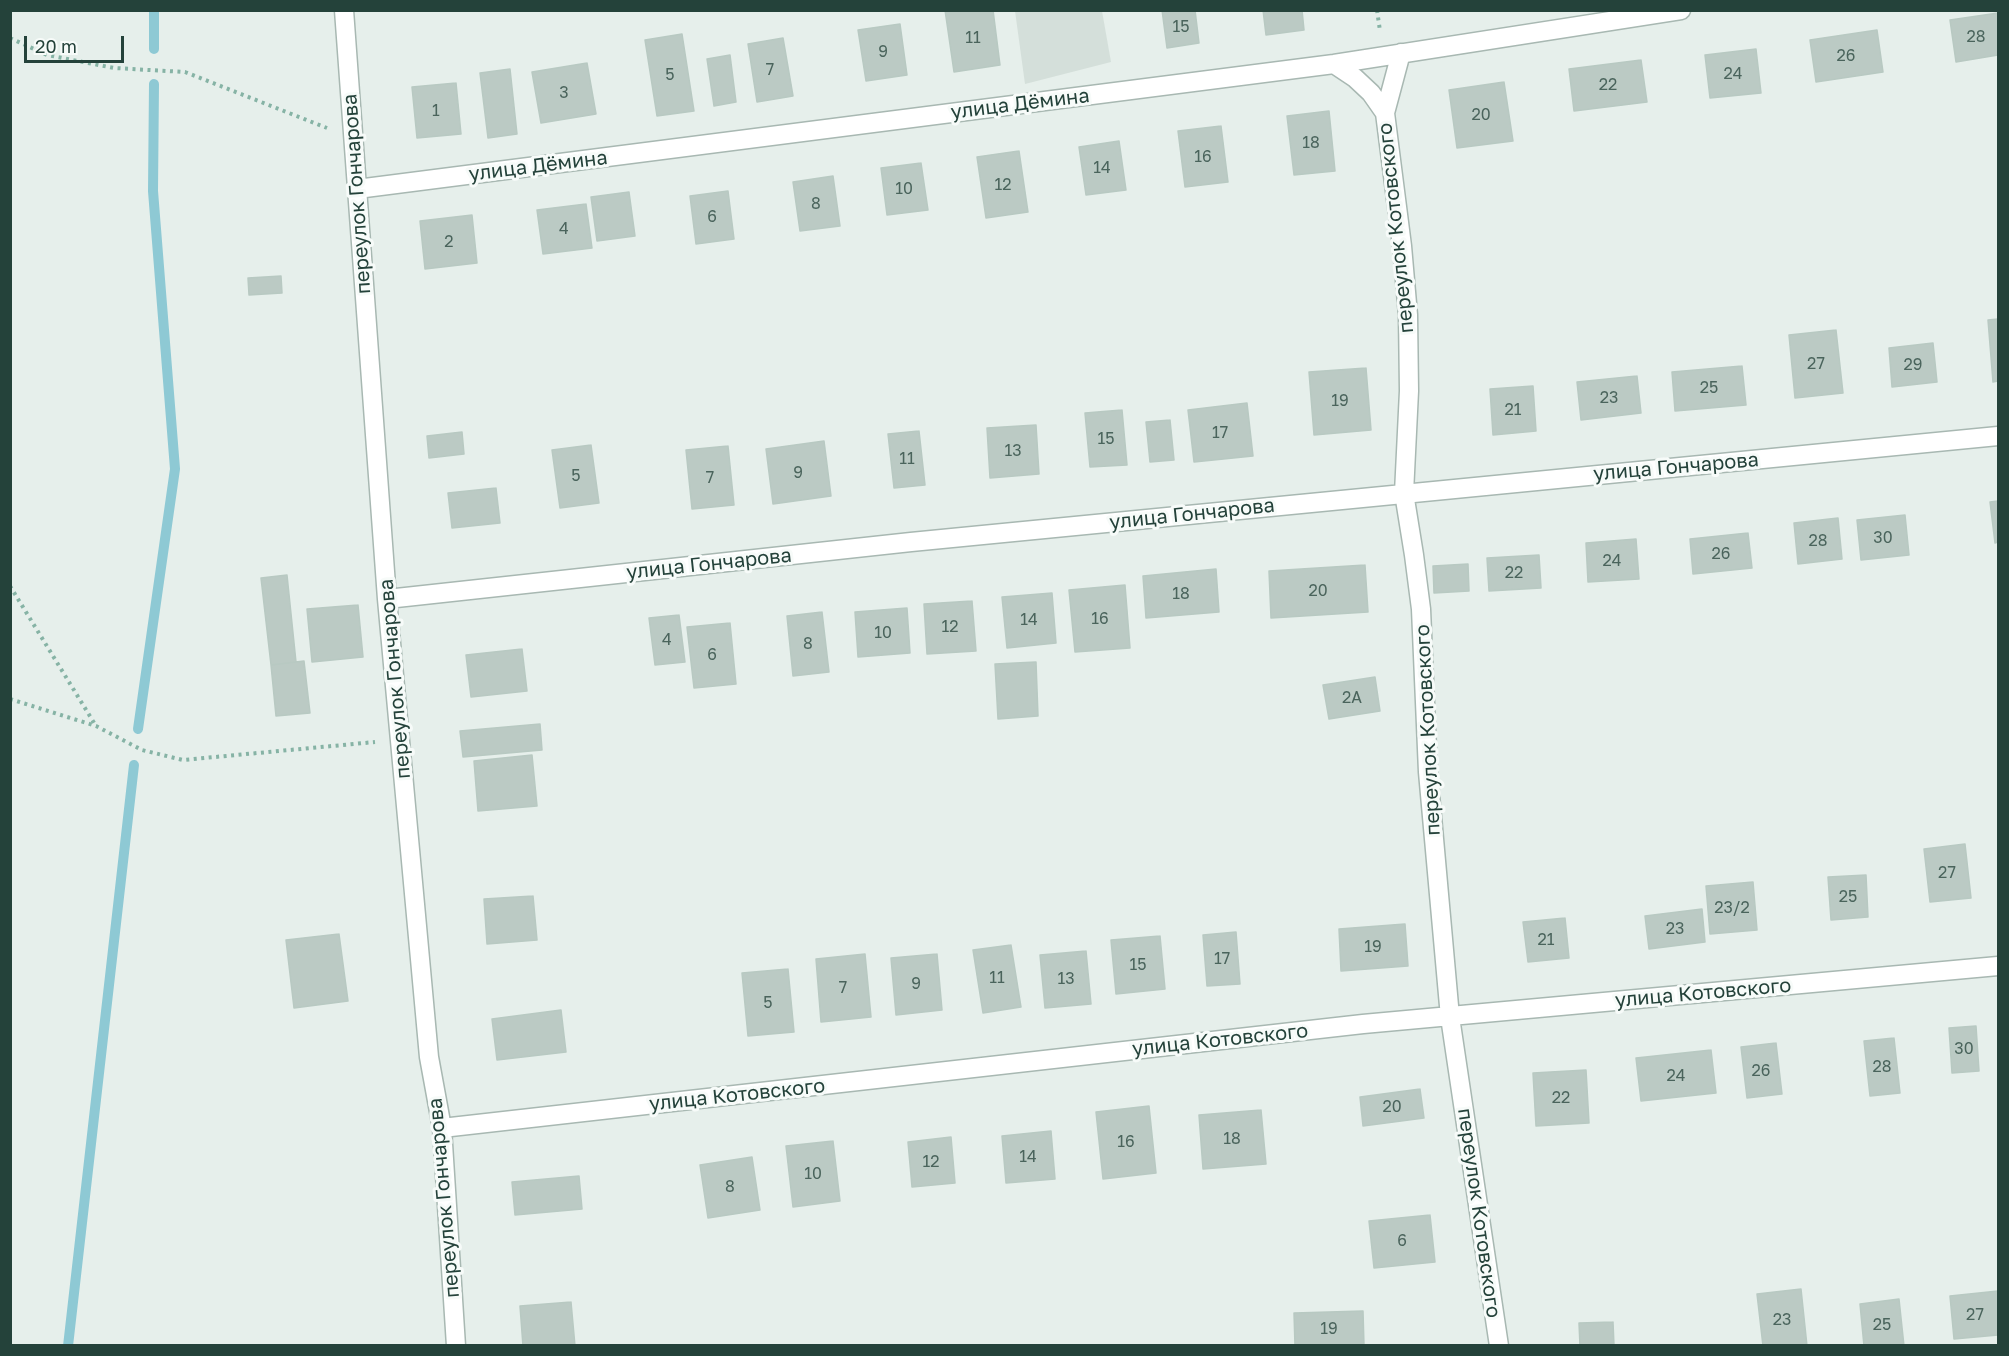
<!DOCTYPE html>
<meta charset="utf-8">
<style>
body{margin:0}
#map{position:relative;width:2009px;height:1356px;overflow:hidden;background:#e6efeb;font-family:"Golos Text",sans-serif}
canvas{display:block}
.frame{position:absolute;inset:0;border:12px solid #24423a;pointer-events:none}
.scale{position:absolute;left:24px;top:36px;width:100px;height:27px;box-sizing:border-box;border:3px solid #24423a;border-top:0;padding-left:8px;font-size:18px;line-height:21px;white-space:nowrap;color:#24423a;-webkit-text-stroke:4px #f7fbf9;paint-order:stroke}
</style>
<div id="map">
<canvas width="2009" height="1356"></canvas>
<div class="frame"></div>
<div class="scale">20 m</div>
</div>
<script>
const ctx = document.querySelector('canvas').getContext('2d');
ctx.lineJoin = 'round';
function fillPath(path, color) { ctx.fillStyle = color; ctx.fill(path, 'evenodd'); }
const poly = rows => new Path2D(rows.map(r => 'M' + r).join(''));
function trace(path, color, width, dash) { ctx.strokeStyle = color; ctx.lineWidth = width; ctx.lineCap = dash ? 'butt' : 'round'; ctx.setLineDash(dash || []); ctx.stroke(path); }
function drawText(font, color, halo, rows, align = 'center') {
  ctx.font = font + ' "Golos Text",sans-serif'; ctx.lineWidth = 6; ctx.setLineDash([]); ctx.textBaseline = 'middle'; ctx.strokeStyle = halo; ctx.fillStyle = color; for (const [text, x, y, turn = 0] of rows) {
    ctx.save(); ctx.translate(x, y); ctx.rotate((+turn || 0) * Math.PI / 180); ctx.textAlign = isNaN(turn) ? turn : align; if (halo) ctx.strokeText(text, 0, 0); ctx.fillText(text, 0, 0); ctx.restore();
  }
}
fillPath(poly([
 [1015,11,1102,11,1111,62,1025,84]
]), '#d4dfda');
trace(poly([
 [154,10,154,49],
 [138,729,175,469,153,191,154,84],
 [68,1346,134,765]
]), '#8ec9d4', 10);
const building = poly([
 [945,10,993,10,1000,65,954,72,945,10],
 [1162,10,1195,10,1199,43,1167,48,1162,10],
 [1263,10,1302,10,1304,30,1266,35,1263,10],
 [1998,13,1998,55,1956,62,1950,20,1998,13],
 [900,24,907,75,866,81,858,30,900,24],
 [1877,30,1883,72,1816,82,1810,40,1877,30],
 [682,34,694,111,657,116,645,40,682,34],
 [783,38,793,96,757,102,748,44,783,38],
 [1756,49,1761,93,1710,98,1705,55,1756,49],
 [730,55,736,102,714,106,707,59,730,55],
 [1641,60,1647,102,1574,111,1569,69,1641,60],
 [587,63,596,114,541,123,532,72,587,63],
 [510,69,517,134,488,138,480,73,510,69],
 [1504,82,1513,141,1457,148,1449,90,1504,82],
 [456,83,461,134,417,138,412,87,456,83],
 [1329,111,1335,171,1294,175,1287,116,1329,111],
 [1221,126,1228,182,1185,187,1178,131,1221,126],
 [1119,141,1126,190,1086,195,1079,147,1119,141],
 [1019,151,1028,212,986,218,977,157,1019,151],
 [921,163,928,210,887,215,881,168,921,163],
 [833,176,840,226,800,231,793,182,833,176],
 [728,191,734,239,696,244,690,196,728,191],
 [629,192,635,236,597,241,591,197,629,192],
 [586,204,592,248,543,254,537,210,586,204],
 [472,215,477,263,425,269,420,221,472,215],
 [281,276,282,293,249,295,248,278,281,276],
 [1998,319,1998,381,1993,382,1988,320,1998,319],
 [1836,330,1843,393,1795,398,1789,335,1836,330],
 [1933,343,1937,382,1892,387,1889,348,1933,343],
 [1742,366,1746,405,1675,411,1672,372,1742,366],
 [1366,368,1371,430,1314,435,1309,372,1366,368],
 [1637,376,1641,413,1581,420,1577,382,1637,376],
 [1533,386,1536,431,1493,435,1490,389,1533,386],
 [1247,403,1253,456,1194,462,1188,410,1247,403],
 [1122,410,1127,465,1090,467,1085,413,1122,410],
 [1170,420,1174,460,1150,462,1146,422,1170,420],
 [1036,425,1039,474,990,478,987,428,1036,425],
 [919,431,925,485,894,488,888,434,919,431],
 [462,432,464,454,429,458,427,436,462,432],
 [824,441,831,496,773,504,766,449,824,441],
 [591,445,599,503,560,508,552,450,591,445],
 [728,446,734,505,692,509,686,450,728,446],
 [496,488,500,523,452,528,448,493,496,488],
 [1998,501,1998,542,1995,543,1990,502,1998,501],
 [1905,515,1909,555,1861,560,1857,520,1905,515],
 [1838,518,1842,559,1798,564,1794,523,1838,518],
 [1748,533,1752,568,1693,574,1690,539,1748,533],
 [1636,539,1639,579,1588,582,1586,543,1636,539],
 [1539,555,1541,588,1489,591,1487,558,1539,555],
 [1468,564,1469,591,1434,593,1433,566,1468,564],
 [1365,565,1368,612,1271,618,1269,571,1365,565],
 [1216,569,1219,612,1146,618,1143,576,1216,569],
 [287,575,296,662,271,665,261,578,287,575],
 [1125,585,1130,648,1075,652,1069,590,1125,585],
 [1052,593,1056,643,1007,648,1002,597,1052,593],
 [972,601,976,651,927,654,924,604,972,601],
 [358,605,363,657,312,662,307,609,358,605],
 [907,608,910,653,858,657,855,612,907,608],
 [822,612,829,672,793,676,787,616,822,612],
 [679,615,685,662,655,665,649,618,679,615],
 [730,623,736,684,694,688,687,627,730,623],
 [522,649,527,691,471,697,466,655,522,649],
 [304,661,310,713,276,716,271,665,304,661],
 [1036,662,1038,716,998,719,995,664,1036,662],
 [1375,677,1380,711,1329,719,1323,685,1375,677],
 [540,724,542,750,463,757,460,731,540,724],
 [532,755,537,806,478,811,474,761,532,755],
 [1965,844,1971,898,1930,902,1924,849,1965,844],
 [1866,875,1868,917,1831,920,1828,877,1866,875],
 [1753,882,1757,930,1710,934,1706,886,1753,882],
 [533,896,537,940,487,944,484,899,533,896],
 [1702,909,1705,942,1649,949,1645,916,1702,909],
 [1565,918,1569,958,1528,962,1523,922,1565,918],
 [1405,924,1408,966,1341,971,1339,929,1405,924],
 [1236,932,1240,984,1207,986,1203,935,1236,932],
 [339,934,348,1001,294,1008,286,940,339,934],
 [1160,936,1165,989,1116,994,1111,940,1160,936],
 [1011,945,1021,1007,983,1013,973,950,1011,945],
 [1086,951,1091,1004,1045,1008,1040,955,1086,951],
 [865,954,871,1017,821,1022,816,959,865,954],
 [937,954,942,1010,896,1015,891,958,937,954],
 [788,969,794,1032,748,1036,742,973,788,969],
 [561,1010,566,1052,497,1060,492,1019,561,1010],
 [1976,1026,1979,1071,1952,1073,1949,1028,1976,1026],
 [1894,1038,1900,1093,1870,1096,1864,1041,1894,1038],
 [1776,1043,1782,1094,1747,1098,1741,1047,1776,1043],
 [1711,1050,1716,1093,1641,1101,1636,1058,1711,1050],
 [1586,1070,1589,1123,1536,1126,1533,1073,1586,1070],
 [1420,1089,1424,1118,1363,1126,1360,1097,1420,1089],
 [1149,1106,1156,1173,1103,1179,1096,1112,1149,1106],
 [1261,1110,1266,1164,1203,1169,1199,1115,1261,1110],
 [1051,1131,1055,1179,1006,1183,1002,1136,1051,1131],
 [951,1137,955,1183,912,1187,908,1142,951,1137],
 [833,1141,840,1201,793,1207,786,1146,833,1141],
 [752,1157,760,1210,708,1218,700,1165,752,1157],
 [579,1176,582,1209,515,1215,512,1182,579,1176],
 [1430,1215,1435,1262,1374,1268,1369,1221,1430,1215],
 [1801,1289,1807,1346,1763,1346,1757,1294,1801,1289],
 [1998,1291,1998,1335,1954,1339,1950,1296,1998,1291],
 [1899,1299,1904,1346,1864,1346,1860,1304,1899,1299],
 [571,1302,575,1346,523,1346,520,1306,571,1302],
 [1363,1311,1364,1346,1295,1346,1294,1313,1363,1311],
 [1613,1322,1614,1346,1580,1346,1579,1323,1613,1322]
]);
fillPath(building, '#bbcac4');
trace(building, '#b8c9c2', 1.5);
const minor = poly([
 [344,10,387,599,429,1057,442,1128,456,1346],
 [1334,64,1355,78,1371,93,1385,113,1401,53],
 [1385,113,1402,246,1408,315,1409,391,1404,493,1414,555,1421,609,1428,772,1450,1017,1499,1346],
 [357,189,1334,64,1681,10],
 [387,599,911,542,1998,436],
 [442,1128,1363,1024,1998,966]
]);
trace(minor, '#a8b8b2', 21);
trace(poly([
 [1377,10,1380,31],
 [10,38,47,55,114,68,185,72,327,128],
 [10,586,96,726],
 [10,699,96,726,142,750,183,760,375,742]
]), '#86b3a5', 4, [3, 4.5]);
trace(minor, '#fff', 18);
drawText('16px', '#4a645c', null, [
 ["15",1181,27],
 ["28",1976,37],
 ["11",973,38],
 ["9",883,52],
 ["26",1846,56],
 ["7",770,70],
 ["24",1733,74],
 ["5",670,75],
 ["22",1608,85],
 ["3",564,93],
 ["1",436,111],
 ["20",1481,115],
 ["18",1311,143],
 ["16",1203,157],
 ["14",1102,168],
 ["12",1003,185],
 ["10",904,189],
 ["8",816,204],
 ["6",712,217],
 ["4",564,229],
 ["2",449,242],
 ["27",1816,364],
 ["29",1913,365],
 ["25",1709,388],
 ["23",1609,398],
 ["19",1340,401],
 ["21",1513,410],
 ["17",1220,433],
 ["15",1106,439],
 ["13",1013,451],
 ["11",907,459],
 ["9",798,473],
 ["5",576,476],
 ["7",710,478],
 ["30",1883,538],
 ["28",1818,541],
 ["26",1721,554],
 ["24",1612,561],
 ["22",1514,573],
 ["20",1318,591],
 ["18",1181,594],
 ["16",1100,619],
 ["14",1029,620],
 ["12",950,627],
 ["10",883,633],
 ["4",667,640],
 ["8",808,644],
 ["6",712,655],
 ["2А",1352,698],
 ["27",1947,873],
 ["25",1848,897],
 ["23/2",1732,908],
 ["23",1675,929],
 ["21",1546,940],
 ["19",1373,947],
 ["17",1222,959],
 ["15",1138,965],
 ["11",997,978],
 ["13",1066,979],
 ["9",916,984],
 ["7",843,988],
 ["5",768,1003],
 ["30",1964,1049],
 ["28",1882,1067],
 ["26",1761,1071],
 ["24",1676,1076],
 ["22",1561,1098],
 ["20",1392,1107],
 ["18",1232,1139],
 ["16",1126,1142],
 ["14",1028,1157],
 ["12",931,1162],
 ["10",813,1174],
 ["8",730,1187],
 ["6",1402,1241],
 ["27",1975,1315],
 ["23",1782,1320],
 ["25",1882,1325],
 ["19",1329,1329]
]);
drawText('20px', '#24423a', '#f7fbf9', [
 ["улица Дёмина",1020,104,-7],
 ["улица Дёмина",538,166,-7],
 ["переулок Гончарова",357,194,-94],
 ["переулок Котовского",1396,228,-96],
 ["улица Гончарова",1676,467,-5],
 ["улица Гончарова",1192,514,-6],
 ["улица Гончарова",709,564,-6],
 ["переулок Гончарова",395,679,-95],
 ["переулок Котовского",1428,730,-93],
 ["улица Котовского",1703,993,-5],
 ["улица Котовского",1220,1040,-6],
 ["улица Котовского",737,1095,-6],
 ["переулок Гончарова",444,1198,-95],
 ["переулок Котовского",1479,1213,82]
]);
</script>
